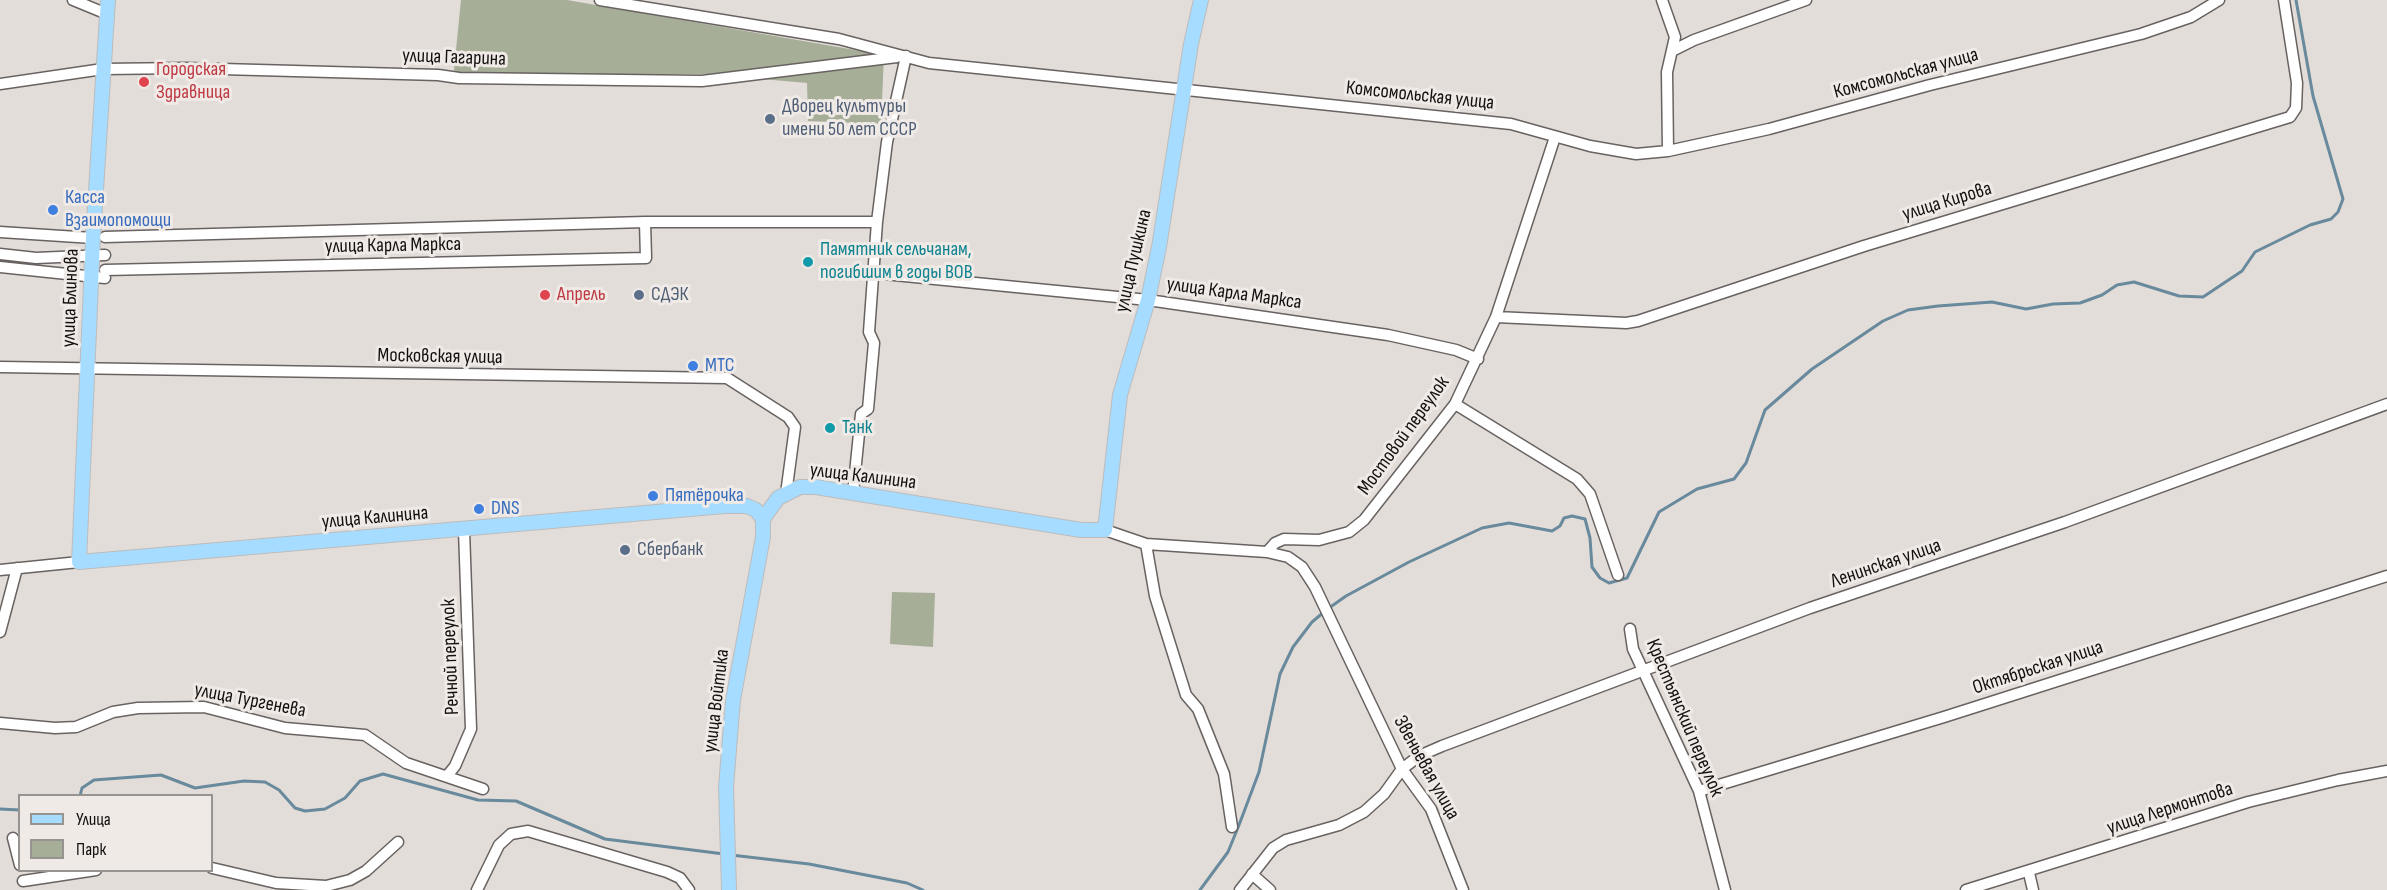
<!DOCTYPE html>
<meta charset="utf-8">
<style>
body{margin:0}
#map{position:relative;width:2387px;height:890px;overflow:hidden;background:#e3ddda;font-family:"Sofia Sans Condensed",sans-serif}
canvas{display:block}
.legend{position:absolute;left:18px;top:794px;width:195px;height:78px;box-sizing:border-box;background:#f0eae7;border:2px solid #979391;margin:0;padding:8px 10px;list-style:none;font-size:18px;color:#121010}
.legend li{display:flex;align-items:center;gap:12px;height:30px}
.legend b{width:30px;border:2px solid #979391}
</style>
<div id="map">
<canvas width="2387" height="890"></canvas>
<ul class="legend">
<li><b style="height:8px;background:#a6dcff"></b>Улица</li>
<li><b style="height:16px;background:#a7ae98"></b>Парк</li>
</ul>
</div>
<script>
const ctx = document.querySelector('canvas').getContext('2d');
ctx.lineJoin = 'round';
function fillPath(path, color) { ctx.fillStyle = color; ctx.fill(path, 'evenodd'); }
const poly = rows => new Path2D(rows.map(r => 'M' + r).join(''));
function trace(path, color, width, dash) { ctx.strokeStyle = color; ctx.lineWidth = width; ctx.lineCap = dash ? 'butt' : 'round'; ctx.setLineDash(dash || []); ctx.stroke(path); }
function drawText(font, color, halo, rows, align = 'center') {
  ctx.font = font + ' "Sofia Sans Condensed",sans-serif'; ctx.lineWidth = 6; ctx.setLineDash([]); ctx.textBaseline = 'middle'; ctx.strokeStyle = halo; ctx.fillStyle = color; for (const [text, x, y, turn = 0] of rows) {
    ctx.save(); ctx.translate(x, y); ctx.rotate((+turn || 0) * Math.PI / 180); ctx.textAlign = isNaN(turn) ? turn : align; if (halo) ctx.strokeText(text, 0, 0); ctx.fillText(text, 0, 0); ctx.restore();
  }
}
fillPath(poly([
 [461,0,567,0,884,55,881,124,808,121,807,83,705,74,459,74,454,70],
 [892,592,935,593,933,647,890,644]
]), '#a7ae98');
trace(poly([
 [1329,608,1346,596,1409,562,1482,528,1509,523,1552,531,1560,526,1564,518,1572,516,1585,519,1590,538,1592,567,1600,578,1609,583,1627,578,1659,512,1697,489,1734,479,1746,463,1765,410,1812,369,1883,321,1908,310,1938,306,1992,302,2026,309,2053,304,2080,303,2102,295,2117,285,2134,282,2179,296,2203,297,2242,271,2255,252,2310,225,2331,219,2338,212,2343,199,2313,96,2296,0],
 [80,796,82,788,94,780,161,775,195,788,244,781,265,782,279,790,295,808,305,811,325,809,345,798,360,781,383,774,478,800,516,801,605,839,724,854],
 [0,809,20,810],
 [731,855,809,864,907,883,923,890],
 [1200,890,1228,852,1239,825,1259,772,1280,674,1293,647,1312,622,1324,612]
]), '#688a9c', 3);
const minor = poly([
 [73,0,107,14],
 [600,0,839,39,929,63,1511,124,1590,146,1636,154,1668,151,1769,129,1930,85,2141,34,2191,17,2219,0],
 [1662,0,1675,37,1667,72,1668,151],
 [1674,50,1694,40,1806,0],
 [0,84,103,69,186,68,438,75,459,78,702,81,897,57],
 [0,232,93,238],
 [105,237,645,222,877,222],
 [0,254,36,258,105,255],
 [0,267,105,278],
 [105,270,646,258,645,222],
 [874,273,1148,300,1388,335,1456,350,1478,359],
 [1496,317,1626,323,1638,321,1864,246,2290,117,2296,108,2297,83,2284,0],
 [0,367,727,378,788,417,795,427,786,494],
 [1455,404,1577,479,1590,494,1618,575],
 [853,493,861,414,868,409,874,343,869,332,877,222,887,142,906,56],
 [1105,530,1146,544,1267,552,1288,557,1302,567,1315,587,1402,769,1431,809,1463,890],
 [1146,544,1155,596,1186,695,1198,709,1224,774,1232,827],
 [1267,552,1275,543,1284,539,1319,540,1349,532,1364,520,1455,404,1496,317,1555,137],
 [0,570,79,562],
 [1630,629,1633,649,1699,791,1725,890],
 [0,632,17,568],
 [0,723,55,728,76,727,113,712,138,708,204,707,285,728,365,735,406,763,483,789],
 [447,776,455,766,471,729,464,530],
 [1699,791,1944,717,2387,576],
 [13,838,20,865],
 [212,868,276,883,326,886,350,880,366,871,398,842],
 [2029,873,2033,890],
 [1252,874,1270,890],
 [23,881,96,870],
 [477,890,499,845,511,834,528,831,667,872,680,878,689,890],
 [1240,890,1273,848,1286,840,1339,825,1364,812,1384,794,1402,769,1419,756,1442,746,1810,608,2065,522,2387,404],
 [1966,890,2248,802,2338,780,2387,771]
]);
const major = poly([
 [108,0,93,238,79,562,725,506,747,506,756,510,763,519],
 [763,519,778,498,800,487,816,487,1081,530,1105,530,1120,395,1148,300,1159,247,1191,44,1201,0],
 [729,890,726,787,733,700,763,537,763,519]
]);
trace(minor, '#686260', 13);
trace(major, '#bdbcbc', 16);
trace(minor, '#fff', 10);
trace(major, '#a6dcff', 14);
for (const [x, y, r, color] of [
 [144,82,6,"#e0444e"],
 [770,119,6,"#5c6f8a"],
 [53,210,6,"#3f7fe0"],
 [808,262,6,"#0f9aa8"],
 [545,295,6,"#e0444e"],
 [639,295,6,"#5c6f8a"],
 [693,366,6,"#3f7fe0"],
 [830,428,6,"#0f9aa8"],
 [653,496,6,"#3f7fe0"],
 [479,509,6,"#3f7fe0"],
 [625,550,6,"#5c6f8a"]
]) { const dot = new Path2D(); dot.arc(x, y, r, 0, 2 * Math.PI); ctx.fillStyle = color; ctx.fill(dot); trace(dot, '#f0eae7', 2); }
drawText('20px', '#121010', '#f0eae7', [
 ["улица Гагарина",454,58,2],
 ["Комсомольская улица",1906,74,-15],
 ["Комсомольская улица",1420,96,6],
 ["улица Кирова",1947,202,-17],
 ["улица Карла Маркса",393,246,-1],
 ["улица Пушкина",1134,261,-77],
 ["улица Карла Маркса",1234,294,8],
 ["улица Блинова",71,298,-88],
 ["Московская улица",440,357,1],
 ["Мостовой переулок",1404,436,-54],
 ["улица Калинина",863,477,7],
 ["улица Калинина",375,518,-5],
 ["Ленинская улица",1886,564,-19],
 ["Речной переулок",451,657,-92],
 ["Октябрьская улица",2038,668,-18],
 ["улица Тургенева",250,701,11],
 ["улица Войтика",717,701,-83],
 ["Крестьянский переулок",1684,718,67],
 ["Звеньевая улица",1426,768,61],
 ["улица Лермонтова",2170,809,-18]
]);
drawText('20px', '#be3a42', '#f0eae7', [
 ["Городская",156,70],
 ["Здравница",156,93],
 ["Апрель",557,295]
], 'left');
drawText('20px', '#4e5e75', '#f0eae7', [
 ["Дворец культуры",782,107],
 ["имени 50 лет СССР",782,130],
 ["СДЭК",651,295],
 ["Сбербанк",637,550]
], 'left');
drawText('20px', '#366cbe', '#f0eae7', [
 ["Касса",65,198],
 ["Взаимопомощи",65,221],
 ["МТС",705,366],
 ["Пятёрочка",665,496],
 ["DNS",491,509]
], 'left');
drawText('20px', '#0d838f', '#f0eae7', [
 ["Памятник сельчанам,",820,250],
 ["погибшим в годы ВОВ",820,273],
 ["Танк",842,428]
], 'left');
</script>
